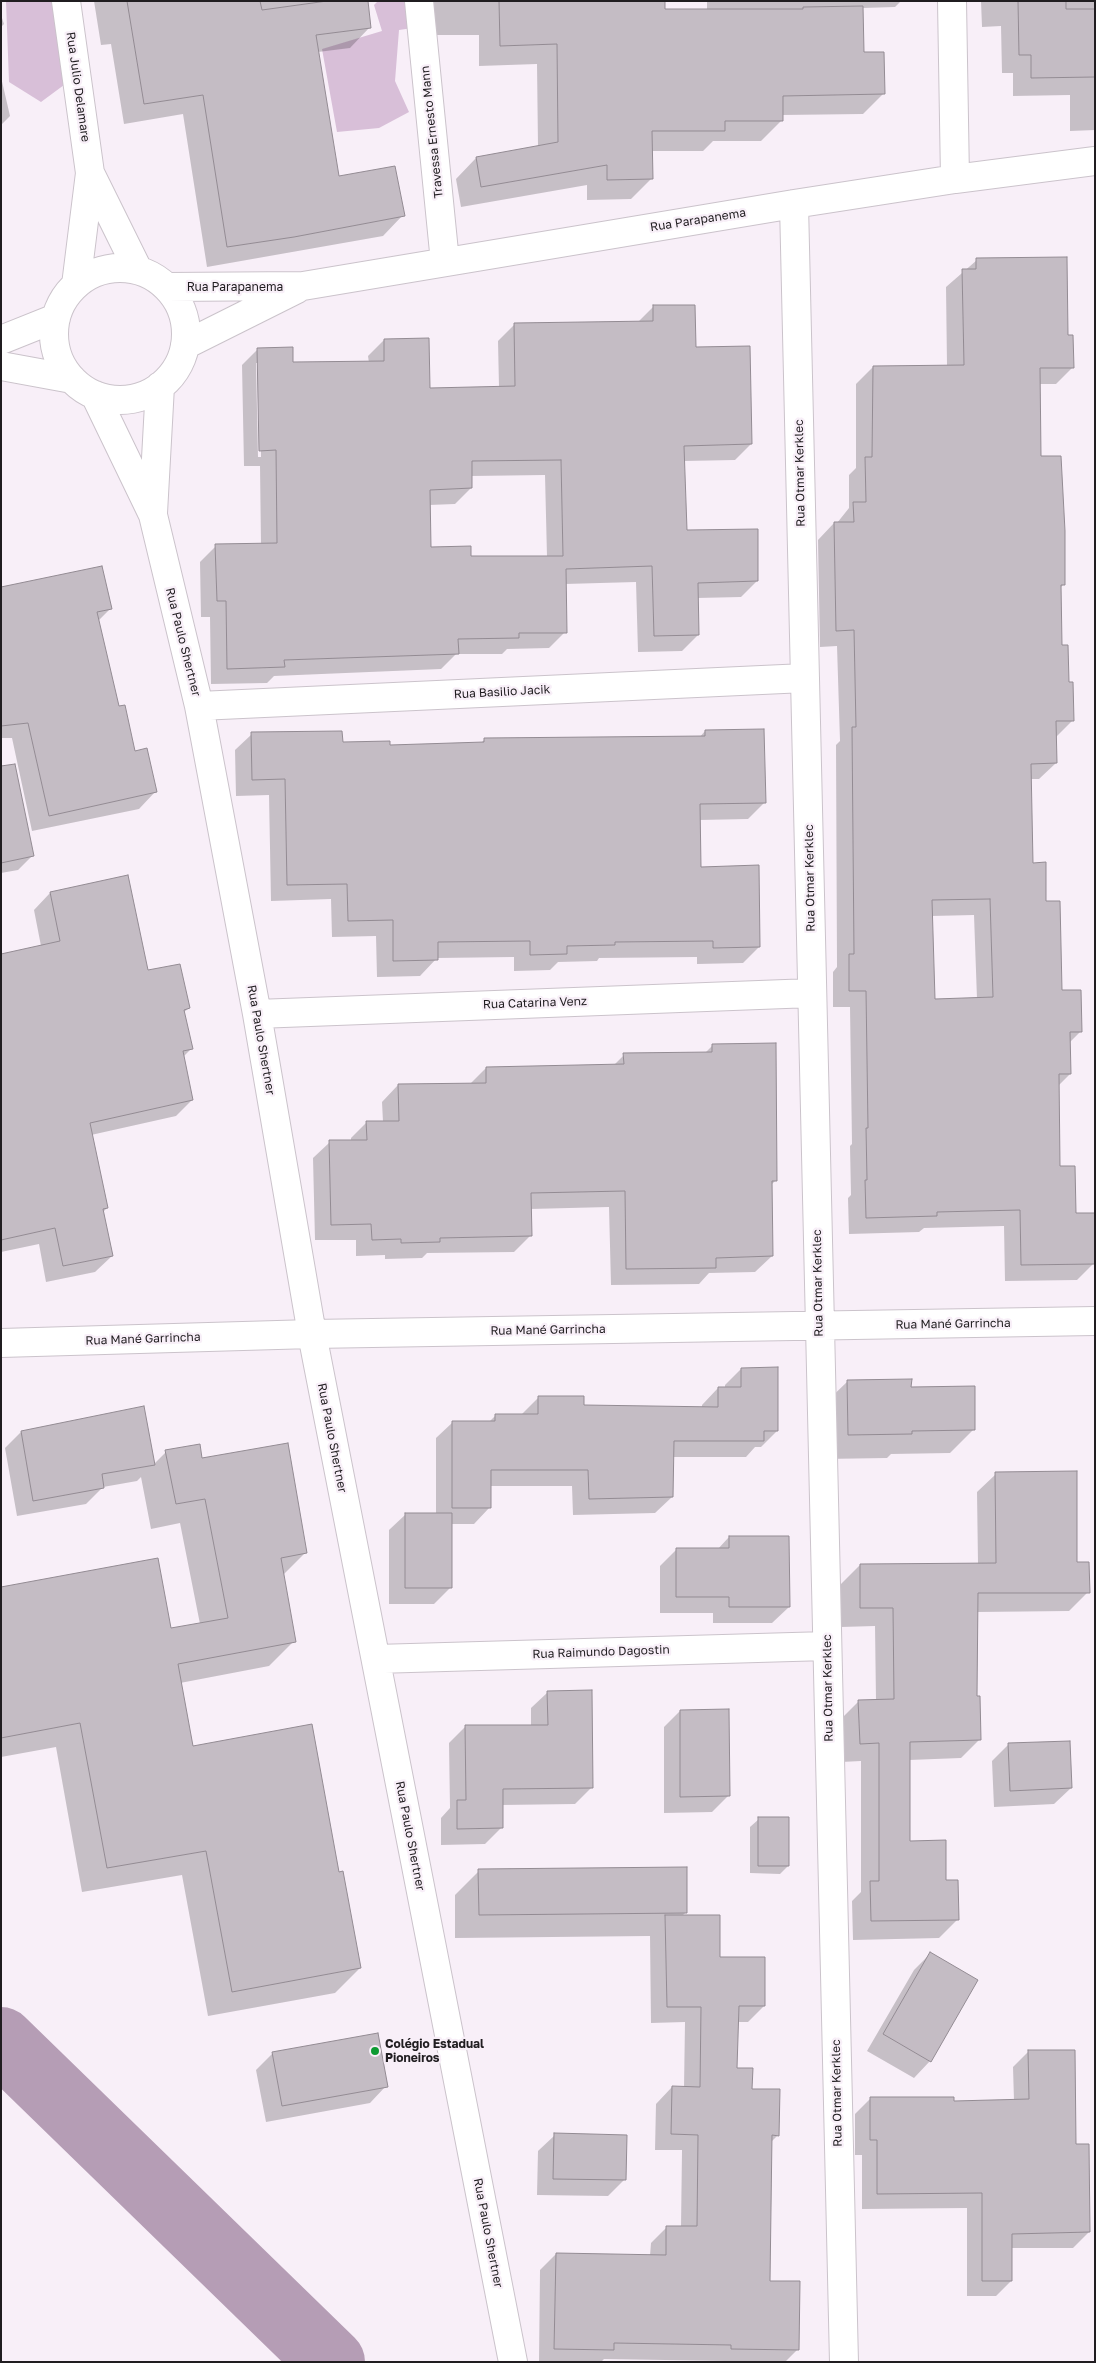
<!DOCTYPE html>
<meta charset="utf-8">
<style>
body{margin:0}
#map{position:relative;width:1096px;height:2363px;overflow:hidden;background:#f8eff8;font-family:"Golos Text",sans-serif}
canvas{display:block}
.frame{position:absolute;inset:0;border:2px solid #201d20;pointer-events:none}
</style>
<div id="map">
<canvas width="1096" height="2363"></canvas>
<div class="frame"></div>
</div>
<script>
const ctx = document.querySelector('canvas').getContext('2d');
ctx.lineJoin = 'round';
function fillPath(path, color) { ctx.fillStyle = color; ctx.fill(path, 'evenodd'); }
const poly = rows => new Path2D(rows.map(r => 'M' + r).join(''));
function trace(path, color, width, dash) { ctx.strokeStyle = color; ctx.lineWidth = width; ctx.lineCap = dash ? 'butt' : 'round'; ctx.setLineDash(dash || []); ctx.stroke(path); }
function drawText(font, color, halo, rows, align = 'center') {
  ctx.font = font + ' "Golos Text",sans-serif'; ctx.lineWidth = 4.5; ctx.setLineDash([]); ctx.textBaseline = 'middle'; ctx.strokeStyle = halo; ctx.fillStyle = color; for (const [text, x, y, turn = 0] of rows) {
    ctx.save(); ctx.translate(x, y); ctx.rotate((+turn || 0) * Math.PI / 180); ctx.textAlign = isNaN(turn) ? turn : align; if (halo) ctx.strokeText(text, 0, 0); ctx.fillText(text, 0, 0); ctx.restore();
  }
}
fillPath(poly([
 [6,1,53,1,64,85,41,102,9,82],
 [378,1,418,1,420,27,399,30,395,81,409,112,379,128,337,132,322,49,382,31,374,5]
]), '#d8bfd8');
fillPath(poly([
 [94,1,367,1,370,27,350,48,318,52,338,178,403,215,383,236,207,267,183,114,124,124,111,44,101,45],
 [431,1,664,1,664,11,707,10,707,1,901,1,895,7,862,8,862,53,883,94,863,114,782,115,782,120,761,141,713,141,703,151,651,151,651,179,631,199,587,200,587,185,461,207,456,179,476,158,538,147,537,64,479,66,479,35,431,35],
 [981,1,1095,1,1095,130,1070,131,1070,95,1013,96,1013,73,1002,73,1001,26,982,27],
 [1,15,4,24,1,27],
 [1,77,10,116,1,125],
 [977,260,1067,336,1073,367,1056,384,1039,384,1039,458,1064,584,1060,588,1061,646,1073,720,1056,737,1056,763,1039,779,1030,779,1032,864,1045,903,1061,991,1081,1031,1069,1043,1070,1074,1058,1086,1059,1167,1074,1214,1094,1263,1077,1280,1005,1281,1004,1226,924,1228,919,1232,849,1234,848,1198,851,1195,850,1146,852,1144,850,1007,833,1007,833,972,837,967,836,745,840,741,837,646,820,647,818,540,834,523,837,523,849,508,849,475,856,468,856,384,873,367,947,366,946,287],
 [974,915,977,999,934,1000,931,916],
 [653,307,694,348,751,444,735,460,684,461,685,531,757,581,741,597,697,598,698,635,682,651,638,652,636,582,565,584,565,632,549,648,507,649,502,654,456,654,441,669,274,676,267,683,211,684,210,617,201,617,200,562,216,546,261,545,260,466,244,466,242,365,258,349,292,364,369,363,368,356,384,340,429,389,499,387,498,341,514,325,638,322],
 [256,363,259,363,261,457,258,457],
 [545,475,547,557,470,557,430,548,429,505,455,504,471,488,471,476],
 [1,588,110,609,98,621,118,708,134,753,155,792,139,809,32,831,12,738,1,738],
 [705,731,764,803,748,819,699,820,700,868,759,947,743,963,697,964,697,957,599,958,597,961,558,962,550,970,514,971,514,957,437,958,420,976,377,977,376,936,332,937,331,899,271,901,269,795,236,796,235,750,252,734,389,746,480,744,485,739,699,738],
 [1,817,33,855,18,870,1,873],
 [127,877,147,972,189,1008,183,1013,191,1049,183,1057,192,1100,176,1116,91,1135,107,1208,103,1212,112,1256,95,1272,46,1282,39,1244,1,1252,1,955,41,946,34,910,50,893],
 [713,1045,776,1180,770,1186,772,1256,755,1272,709,1273,699,1284,611,1285,609,1207,530,1209,530,1236,514,1252,427,1253,422,1258,385,1259,385,1255,356,1256,356,1240,315,1240,313,1158,330,1142,351,1141,351,1138,367,1122,383,1122,382,1102,398,1085,470,1084,486,1068,613,1066,624,1055,704,1054],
 [741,1369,777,1431,761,1447,755,1447,746,1457,672,1457,672,1497,655,1513,573,1515,572,1486,490,1486,490,1507,474,1524,450,1524,451,1587,434,1604,389,1604,389,1530,406,1514,436,1514,436,1438,453,1422,489,1422,496,1415,522,1414,538,1398,582,1406,702,1408,702,1405,718,1388,725,1388,725,1385],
 [848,1381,910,1388,974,1429,950,1453,891,1454,887,1458,824,1459,823,1405],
 [21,1432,154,1464,166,1452,201,1459,305,1553,283,1575,294,1641,269,1666,180,1683,192,1747,338,1873,360,1968,335,1993,208,2016,182,1875,82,1892,56,1747,1,1757,1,1588,170,1630,200,1624,180,1523,151,1529,141,1477,137,1481,103,1487,86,1504,17,1516,5,1448],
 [996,1474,1076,1563,1088,1592,1069,1611,977,1612,976,1697,980,1739,961,1758,909,1760,909,1842,945,1881,958,1919,939,1938,853,1940,852,1901,861,1892,861,1761,841,1762,840,1720,859,1701,876,1701,875,1626,841,1627,841,1584,860,1565,978,1564,977,1492],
 [729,1537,789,1607,772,1623,713,1623,713,1613,660,1613,660,1566,676,1550,717,1550],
 [548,1692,592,1787,575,1804,501,1805,501,1828,485,1844,441,1845,441,1818,450,1808,449,1743,466,1726,531,1726,531,1708],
 [680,1711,729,1795,712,1812,664,1813,664,1727],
 [1009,1744,1071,1788,1054,1804,994,1807,992,1761],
 [759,1819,788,1866,780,1874,750,1873,750,1827],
 [479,1871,686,1912,681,1917,764,2006,748,2022,737,2022,736,2069,778,2135,771,2142,768,2282,798,2349,785,2362,604,2359,601,2362,539,2362,540,2270,556,2254,650,2256,651,2243,667,2227,681,2227,682,2150,655,2150,656,2104,672,2087,684,2088,685,2022,651,2023,650,1936,455,1938,455,1895],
 [930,1954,930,2061,914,2078,867,2051,914,1970],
 [377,2035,386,2086,370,2103,266,2122,256,2070,272,2054],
 [1029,2051,1074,2145,1089,2232,1073,2248,1011,2248,1011,2281,996,2296,967,2296,967,2208,862,2209,862,2155,855,2155,855,2114,871,2098,953,2102,1014,2101,1013,2067],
 [555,2135,625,2179,608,2196,537,2195,538,2151]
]), '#0003');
trace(poly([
 [1,2041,331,2362]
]), '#b59db5', 68);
const building = poly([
 [127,1,260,1,262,10,327,1,368,1,371,28,316,35,339,176,395,166,405,216,294,237,227,247,203,95,144,104,127,1],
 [499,1,665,1,665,9,803,9,803,7,863,6,864,52,884,52,885,94,783,96,783,121,725,121,725,131,652,131,653,179,607,180,607,165,481,187,476,157,558,142,557,44,500,46,499,1],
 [1018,1,1066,1,1066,9,1095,9,1095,77,1031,78,1031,55,1019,55,1018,1],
 [1067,257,1068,335,1073,335,1074,368,1040,368,1041,456,1061,456,1065,531,1065,585,1061,585,1062,645,1068,645,1069,682,1073,682,1074,721,1056,721,1057,763,1031,764,1033,863,1046,862,1046,901,1060,901,1062,990,1081,990,1082,1032,1070,1032,1071,1074,1059,1074,1060,1166,1075,1166,1076,1213,1095,1213,1095,1264,1021,1265,1020,1210,937,1212,937,1216,866,1218,865,1180,867,1180,866,1128,868,1128,866,991,849,991,849,954,854,954,852,727,856,727,854,630,836,631,834,522,854,522,853,502,866,502,865,457,872,457,873,366,964,365,962,269,976,269,976,258,1067,257],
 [990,899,993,997,935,999,932,900,990,899],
 [653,305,695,305,696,347,750,346,752,444,684,446,687,530,758,529,758,581,698,583,699,635,654,636,652,566,566,569,567,633,519,633,519,638,458,639,459,654,284,660,285,667,227,669,226,601,217,601,215,544,277,543,276,450,259,451,257,348,293,347,293,362,384,361,384,339,429,338,430,388,515,386,514,323,653,321,653,305],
 [561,460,563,556,471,556,471,546,431,547,430,490,472,488,472,461,561,460],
 [102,566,112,609,97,612,119,706,125,705,135,751,147,748,157,792,49,816,28,723,1,726,1,587,102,566],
 [764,729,766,803,700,804,701,867,759,865,760,947,713,948,713,941,615,942,615,945,567,946,567,954,530,955,530,941,438,942,438,960,393,961,393,920,348,921,347,884,287,885,285,779,252,780,251,732,342,731,343,742,390,741,390,745,484,742,484,738,705,736,705,730,764,729],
 [15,764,34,856,1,863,1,766,15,764],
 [128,875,148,970,180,964,190,1008,184,1010,193,1049,183,1051,193,1100,90,1123,108,1208,103,1209,113,1256,63,1266,55,1228,1,1240,1,954,60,941,50,892,128,875],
 [776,1043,777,1181,772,1181,773,1256,716,1258,716,1268,626,1269,625,1191,531,1193,532,1236,440,1238,440,1242,401,1243,401,1239,372,1240,371,1224,331,1225,329,1140,367,1140,366,1121,399,1121,398,1084,486,1083,486,1067,624,1064,623,1053,712,1052,712,1044,776,1043],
 [778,1367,778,1431,764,1431,764,1441,674,1441,673,1497,589,1499,588,1470,491,1470,491,1508,452,1508,452,1421,495,1421,495,1414,538,1414,538,1396,584,1396,584,1405,718,1407,718,1387,741,1387,741,1368,778,1367],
 [912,1379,911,1387,975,1386,975,1430,912,1431,912,1434,848,1435,847,1380,912,1379],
 [144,1406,155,1465,102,1474,104,1488,33,1501,21,1431,144,1406],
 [288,1443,307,1553,281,1558,296,1642,178,1664,193,1746,312,1724,339,1872,343,1871,361,1968,232,1992,206,1851,107,1868,80,1723,1,1738,1,1587,158,1558,171,1628,228,1618,205,1499,176,1504,165,1450,200,1444,202,1458,288,1443],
 [1077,1471,1077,1562,1089,1562,1090,1593,978,1593,977,1696,980,1696,981,1740,910,1742,910,1841,946,1840,946,1880,958,1880,959,1920,871,1921,870,1881,879,1881,879,1743,860,1744,858,1700,894,1699,893,1608,860,1608,860,1564,996,1563,995,1472,1077,1471],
 [405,1513,452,1513,452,1588,405,1588,405,1513],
 [729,1536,789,1536,790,1607,729,1607,729,1597,676,1597,676,1548,729,1548,729,1536],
 [592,1690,593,1788,503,1789,503,1828,457,1829,457,1800,466,1800,465,1725,548,1725,547,1691,592,1690],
 [729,1709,730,1796,680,1797,680,1710,729,1709],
 [1070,1741,1072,1788,1010,1791,1008,1743,1070,1741],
 [758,1817,789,1817,789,1866,758,1866,758,1817],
 [687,1867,687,1913,479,1915,478,1869,687,1867],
 [665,1915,720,1915,720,1957,765,1957,765,2006,739,2006,737,2068,753,2068,752,2089,780,2089,779,2136,772,2135,770,2281,800,2281,799,2350,731,2349,731,2345,614,2343,614,2350,554,2349,556,2253,666,2255,666,2226,697,2226,698,2135,671,2134,672,2086,700,2087,701,2007,667,2007,665,1915],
 [930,1952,978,1980,931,2062,883,2034,930,1952],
 [378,2033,388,2087,282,2106,272,2052,378,2033],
 [1028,2050,1075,2050,1076,2144,1089,2144,1090,2232,1012,2234,1012,2281,982,2281,982,2193,877,2194,877,2140,870,2140,870,2097,954,2097,954,2101,1029,2099,1028,2050],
 [554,2133,627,2135,626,2180,553,2179,554,2133]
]);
fillPath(building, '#c4bcc4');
trace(building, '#938b93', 1);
const minor = poly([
 [66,1,90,173,76,285],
 [419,1,445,262],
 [952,1,955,179],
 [90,173,138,270],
 [794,204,844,2362],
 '54 334a66 66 0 1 1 132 0a66 66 0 1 1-132 0Z',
 [167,287,303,286,794,204,955,179,1095,161],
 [1,340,56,318],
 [185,345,297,289],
 [1,366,72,379],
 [95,395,153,515,199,706,257,1014,312,1334,513,2362],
 [153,513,160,386],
 [199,706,805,678],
 [257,1014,812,993],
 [1,1343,312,1334,1095,1321],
 [376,1659,827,1646]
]);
trace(minor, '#cbc3cb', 30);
trace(minor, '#fff', 28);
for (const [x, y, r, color] of [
 [375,2051,5,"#0d9a32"]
]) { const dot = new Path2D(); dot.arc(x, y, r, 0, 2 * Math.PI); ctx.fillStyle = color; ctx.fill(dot); trace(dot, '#f8eff8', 2); }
drawText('12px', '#201d20', '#f8eff8', [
 ["Rua Julio Delamare",78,87,82],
 ["Travessa Ernesto Mann",432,132,-96],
 ["Rua Parapanema",698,220,-9],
 ["Rua Parapanema",235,287],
 ["Rua Otmar Kerklec",800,473,-91],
 ["Rua Paulo Shertner",183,642,76],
 ["Rua Basilio Jacik",502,692,-3],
 ["Rua Otmar Kerklec",810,878,-91],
 ["Rua Catarina Venz",535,1003,-2],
 ["Rua Paulo Shertner",261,1040,80],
 ["Rua Otmar Kerklec",818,1283,-91],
 ["Rua Mané Garrincha",953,1324,-1],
 ["Rua Mané Garrincha",548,1330,-1],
 ["Rua Mané Garrincha",143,1339,-2],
 ["Rua Paulo Shertner",332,1438,79],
 ["Rua Raimundo Dagostin",601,1652,-2],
 ["Rua Otmar Kerklec",828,1688,-91],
 ["Rua Paulo Shertner",410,1836,79],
 ["Rua Otmar Kerklec",837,2093,-91],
 ["Rua Paulo Shertner",488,2233,79]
]);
drawText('bold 12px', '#201d20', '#f8eff8', [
 ["Colégio Estadual",385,2044],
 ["Pioneiros",385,2058]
], 'left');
</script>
